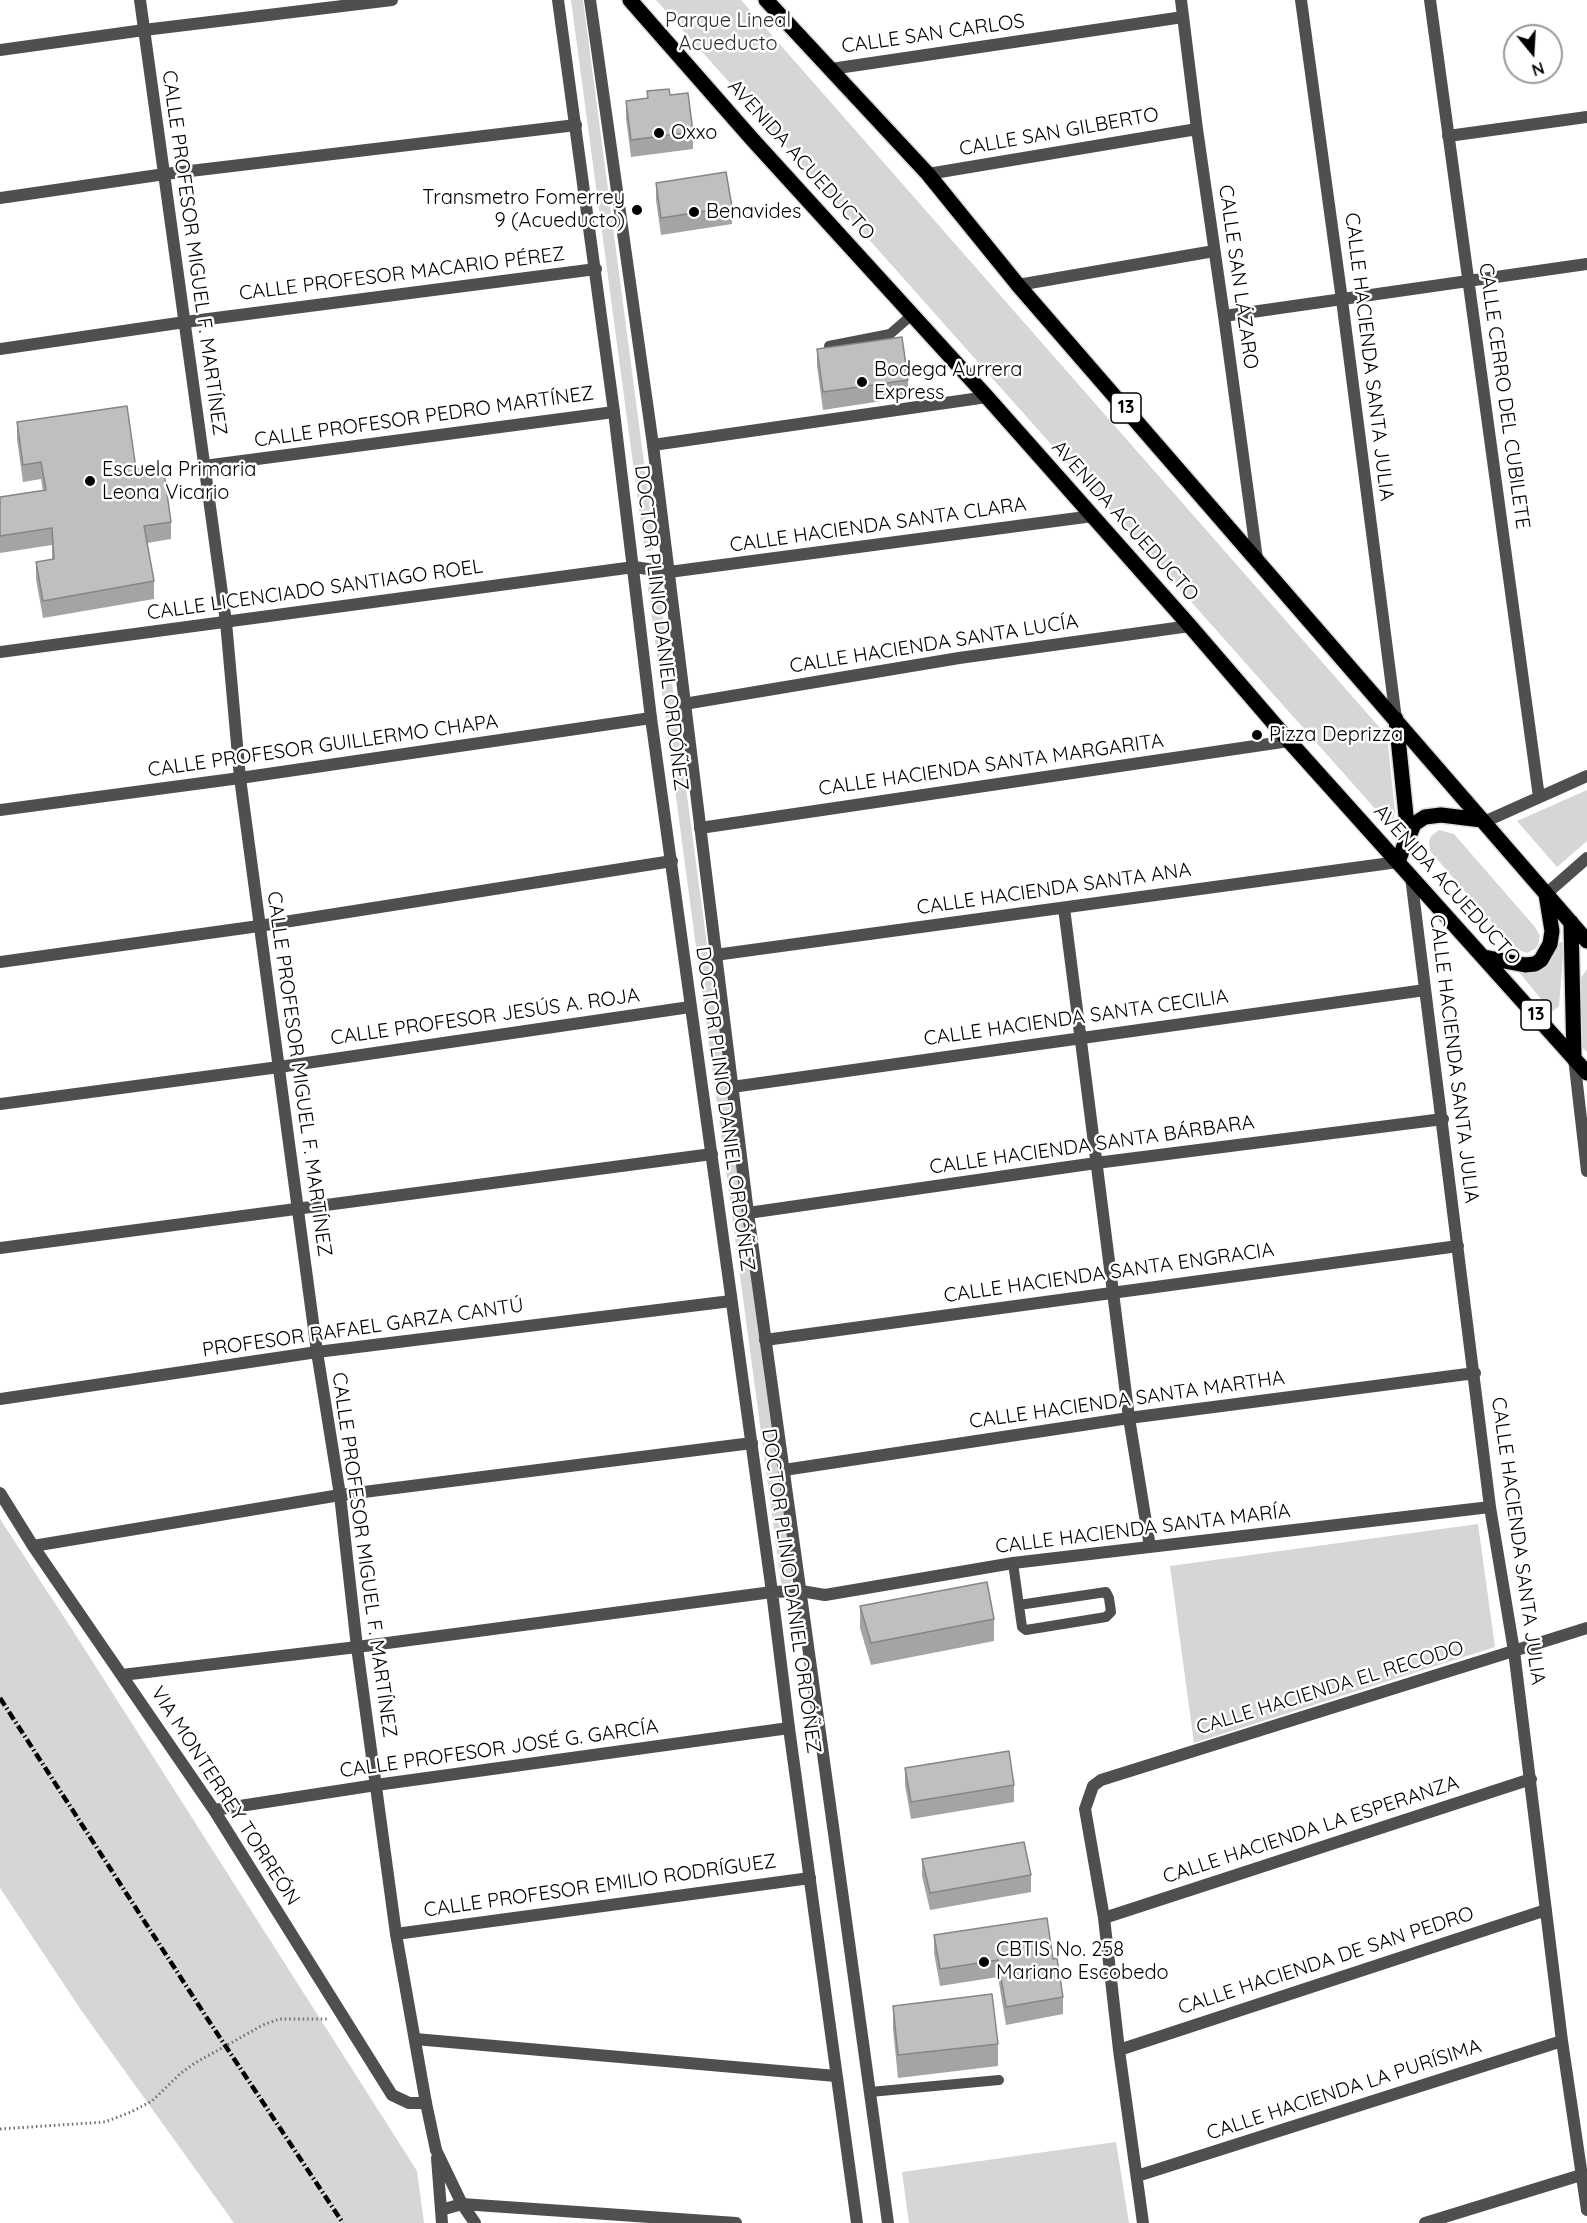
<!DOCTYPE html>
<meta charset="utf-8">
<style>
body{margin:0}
#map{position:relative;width:1587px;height:2223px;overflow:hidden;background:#fff;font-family:Quicksand,sans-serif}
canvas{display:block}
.north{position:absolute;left:1503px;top:24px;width:60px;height:60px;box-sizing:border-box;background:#fff;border:2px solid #999;border-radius:50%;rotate:162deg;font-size:16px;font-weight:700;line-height:24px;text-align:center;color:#000}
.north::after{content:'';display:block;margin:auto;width:21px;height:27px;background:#000;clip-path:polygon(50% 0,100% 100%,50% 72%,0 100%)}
</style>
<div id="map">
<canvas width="1587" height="2223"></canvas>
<div class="north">N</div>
</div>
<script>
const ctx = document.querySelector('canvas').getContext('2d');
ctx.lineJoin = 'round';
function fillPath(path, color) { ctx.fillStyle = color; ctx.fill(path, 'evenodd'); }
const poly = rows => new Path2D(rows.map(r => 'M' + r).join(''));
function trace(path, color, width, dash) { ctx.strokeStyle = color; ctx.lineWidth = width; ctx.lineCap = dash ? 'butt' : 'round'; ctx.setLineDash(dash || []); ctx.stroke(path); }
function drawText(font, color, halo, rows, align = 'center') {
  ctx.font = font + ' Quicksand,sans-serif'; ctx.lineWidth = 5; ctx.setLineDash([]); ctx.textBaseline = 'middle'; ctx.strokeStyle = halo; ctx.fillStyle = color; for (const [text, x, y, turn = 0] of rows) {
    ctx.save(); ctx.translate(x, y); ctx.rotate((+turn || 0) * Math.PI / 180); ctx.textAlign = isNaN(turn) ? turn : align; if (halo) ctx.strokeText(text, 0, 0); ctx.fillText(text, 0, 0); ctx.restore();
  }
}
fillPath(poly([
 [571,0,583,0,655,546,651,551,647,551,644,546],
 [656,0,741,0,1387,736,1395,811,1393,820,1386,821],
 [654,582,659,586,792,1580,788,1586,784,1586,781,1582,648,588,650,583],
 [1587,790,1587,841,1557,867,1517,821],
 [1439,830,1454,834,1535,927,1540,936,1538,945,1535,949,1527,953,1514,948,1430,851,1429,841,1431,836],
 [1557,942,1562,942,1564,945,1559,1006,1553,1011,1550,1010,1519,972,1530,972,1545,968,1556,951],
 [1587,969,1587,1052,1581,1046,1581,978],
 [0,1519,75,1634,417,2171,424,2223,234,2223,81,2010,0,1888],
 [1478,1524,1495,1647,1194,1743,1170,1566],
 [1116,2142,1129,2223,909,2223,902,2172]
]), '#d6d6d6');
const primary = poly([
 [630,0,752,139,987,397,1190,626,1289,741,1587,1073],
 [766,0,928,174,1018,285,1587,941],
 [1396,719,1408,835,1398,862],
 [1408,839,1414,824,1425,817,1441,815,1482,820],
 [1571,922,1574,1058],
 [1484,957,1525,965,1535,964,1541,960,1550,944,1552,931,1546,894]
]);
trace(primary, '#dbdbdb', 18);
trace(poly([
 [0,2129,105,2122,131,2112,152,2101,181,2073,195,2063,263,2025,279,2019,327,2019]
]), '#717171', 3, [1.5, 3]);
trace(poly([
 [829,346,890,334,913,314],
 [1013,1563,1022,1627,1026,1630,1106,1617,1111,1612,1109,1598,1106,1592,1019,1605],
 [870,2092,999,2080]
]), '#4f4f4f', 10);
trace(poly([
 [1181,0,1197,129,1224,316,1257,559],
 [1301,0,1342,300,1396,719],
 [1430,0,1539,797],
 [0,50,144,30,392,0],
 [831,69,1183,17],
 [1448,136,1587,117],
 [928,174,1197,129],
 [0,198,165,174,576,125],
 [1018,285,1214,251],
 [1224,316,1587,264],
 [0,349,185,322,596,269],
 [653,445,987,397],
 [204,466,614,412],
 [669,572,1093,516],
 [0,652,634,567],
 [684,704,959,658,1190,626],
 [0,810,240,778,651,718],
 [1484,822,1587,776],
 [700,828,1289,741],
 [1411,877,1490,1507,1514,1651,1562,2041,1587,2210],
 [1546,894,1587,858],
 [1064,908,1129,1418,1150,1547],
 [715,955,1398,862],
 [0,962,259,926,672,861],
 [1574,1058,1587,1171],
 [732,1087,1425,990],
 [0,1104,279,1067,690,1007],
 [748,1213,1096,1163,1443,1119],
 [0,1248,712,1154],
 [765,1340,1458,1246],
 [0,1399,317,1352,731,1301],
 [784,1470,1129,1418,1475,1373],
 [0,1493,33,1546,214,1810,392,2095,409,2103,426,2103],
 [33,1546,340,1495,752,1443],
 [801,1591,825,1595,1013,1563,1490,1507],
 [122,1675,357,1647,772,1592],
 [214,1810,376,1785,789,1728],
 [1104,1918,1531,1779],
 [396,1934,810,1878],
 [415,2039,836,2076],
 [1119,2050,1546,1910],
 [436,2150,462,2204,475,2223],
 [437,2158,442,2223],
 [1137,2176,1562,2041],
 [441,2210,462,2204,736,2223],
 [1143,2223,1119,2050,1104,1918,1085,1809,1093,1786,1101,1780,1587,1628],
 [1425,2223,1581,2175]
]), '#4f4f4f', 12);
trace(poly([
 [140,0,226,622,240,778,317,1352,340,1495,357,1647,396,1934,426,2103,436,2150],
 [558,0,614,412,651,718,772,1592,789,1728,857,2223],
 [590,0,653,445,748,1213,888,2223],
 [634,567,669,572],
 [772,1592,801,1591]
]), '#4f4f4f', 12);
trace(primary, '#000', 15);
trace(poly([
 [0,1698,205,2015,343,2223]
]), '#000', 4.5, [9, 3, 1.5, 3]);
fillPath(poly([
 [647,91,670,95,693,132,693,149,631,157,626,118,626,101,647,98],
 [656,183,732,207,732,224,661,235,656,200],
 [817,349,908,380,908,397,823,410,817,366],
 [17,422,136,469,171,522,171,539,147,543,154,581,154,599,43,618,36,579,36,562,52,559,52,545,0,553,0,497,43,491,41,479,23,482,17,439],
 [860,1606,994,1619,994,1641,871,1665,860,1628],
 [905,1768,1014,1785,1014,1802,911,1819,905,1785],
 [922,1859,1031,1875,1031,1892,930,1910,922,1876],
 [934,1935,1053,1959,1063,1997,1063,2014,1006,2025,998,1977,940,1986,934,1953],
 [893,2006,998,2044,998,2066,898,2078,893,2029]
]), '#a4a4a4');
const building = poly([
 [669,89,670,95,688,93,693,132,631,140,626,101,648,98,647,91,669,89],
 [726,172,732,207,661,218,656,183,726,172],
 [902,337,908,380,823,392,817,349,902,337],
 [127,406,136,469,163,465,171,522,144,526,154,581,43,601,36,562,54,559,52,528,0,536,0,497,46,490,41,462,23,465,17,422,127,406],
 [987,1582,994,1619,871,1643,860,1606,987,1582],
 [1009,1751,1014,1785,911,1802,905,1768,1009,1751],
 [1024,1842,1031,1875,930,1893,922,1859,1024,1842],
 [1047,1918,1053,1959,1057,1958,1063,1997,1006,2007,998,1960,940,1969,934,1935,1047,1918],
 [992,1994,998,2044,898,2055,893,2006,992,1994]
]);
fillPath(building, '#bfbfbf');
trace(building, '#868686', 1.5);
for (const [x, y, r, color] of [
 [659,133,6,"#000"],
 [637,210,6,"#000"],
 [694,212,6,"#000"],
 [862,382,6,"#000"],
 [90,481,6,"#000"],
 [1257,735,6,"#000"],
 [984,1962,6,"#000"]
]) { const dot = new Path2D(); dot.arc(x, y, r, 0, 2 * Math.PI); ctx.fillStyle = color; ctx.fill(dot); trace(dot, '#fff', 2); }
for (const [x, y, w] of [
 [1126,408,30],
 [1536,1015,30]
]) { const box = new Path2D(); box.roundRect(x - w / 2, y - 15, w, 30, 4.5); ctx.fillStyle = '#fff'; ctx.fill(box); trace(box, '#000', 1.5); }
drawText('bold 18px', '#000', null, [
 ["13",1126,408],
 ["13",1536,1015]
]);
drawText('20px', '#2d2d2d', '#fff', [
 ["Parque Lineal",728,21],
 ["Acueducto",728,44]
]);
drawText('20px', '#000', '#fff', [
 ["CALLE SAN CARLOS",933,34,-8],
 ["CALLE SAN GILBERTO",1059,132,-10],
 ["AVENIDA ACUEDUCTO",801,160,48],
 ["CALLE PROFESOR MIGUEL F. MARTÍNEZ",194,253,82],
 ["CALLE PROFESOR MACARIO PÉREZ",402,274,-7],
 ["CALLE SAN LÁZARO",1238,277,82],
 ["CALLE HACIENDA SANTA JULIA",1369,357,83],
 ["CALLE CERRO DEL CUBILETE",1504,396,82],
 ["CALLE PROFESOR PEDRO MARTÍNEZ",424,417,-8],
 ["AVENIDA ACUEDUCTO",1125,521,48],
 ["CALLE HACIENDA SANTA CLARA",878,525,-8],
 ["CALLE LICENCIADO SANTIAGO ROEL",315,590,-8],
 ["DOCTOR PLINIO DANIEL ORDÓÑEZ",661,628,83],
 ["CALLE HACIENDA SANTA LUCÍA",934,644,-9],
 ["CALLE PROFESOR GUILLERMO CHAPA",323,746,-8],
 ["CALLE HACIENDA SANTA MARGARITA",991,765,-8],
 ["AVENIDA ACUEDUCTO",1447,885,48],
 ["CALLE HACIENDA SANTA ANA",1054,889,-8],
 ["CALLE PROFESOR JESÚS A. ROJA",485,1017,-8],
 ["CALLE HACIENDA SANTA CECILIA",1076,1018,-8],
 ["CALLE HACIENDA SANTA JULIA",1454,1059,83],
 ["CALLE PROFESOR MIGUEL F. MARTÍNEZ",299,1074,82],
 ["DOCTOR PLINIO DANIEL ORDÓÑEZ",725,1109,82],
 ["CALLE HACIENDA SANTA BÁRBARA",1092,1145,-8],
 ["CALLE HACIENDA SANTA ENGRACIA",1109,1273,-8],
 ["PROFESOR RAFAEL GARZA CANTÚ",363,1328,-8],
 ["CALLE HACIENDA SANTA MARTHA",1127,1400,-8],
 ["CALLE HACIENDA SANTA MARÍA",1143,1529,-7],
 ["CALLE HACIENDA SANTA JULIA",1518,1541,82],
 ["CALLE PROFESOR MIGUEL F. MARTÍNEZ",364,1555,82],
 ["DOCTOR PLINIO DANIEL ORDÓÑEZ",791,1591,82],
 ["CALLE HACIENDA EL RECODO",1330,1688,-17],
 ["CALLE PROFESOR JOSÉ G. GARCÍA",499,1749,-8],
 ["VIA MONTERREY TORREÓN",225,1796,57],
 ["CALLE HACIENDA LA ESPERANZA",1311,1830,-18],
 ["CALLE PROFESOR EMILIO RODRÍGUEZ",600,1886,-8],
 ["CALLE HACIENDA DE SAN PEDRO",1326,1961,-18],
 ["CALLE HACIENDA LA PURÍSIMA",1344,2090,-18]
]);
drawText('20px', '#000', '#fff', [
 ["Oxxo",671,133],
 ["Transmetro Fomerrey",625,198,"right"],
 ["9 (Acueducto)",625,221,"right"],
 ["Benavides",706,212],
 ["Bodega Aurrera",874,370],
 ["Express",874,393],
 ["Escuela Primaria",102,470],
 ["Leona Vicario",102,493],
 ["Pizza Deprizza",1269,735],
 ["CBTIS No. 258",996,1950],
 ["Mariano Escobedo",996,1973]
], 'left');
</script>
